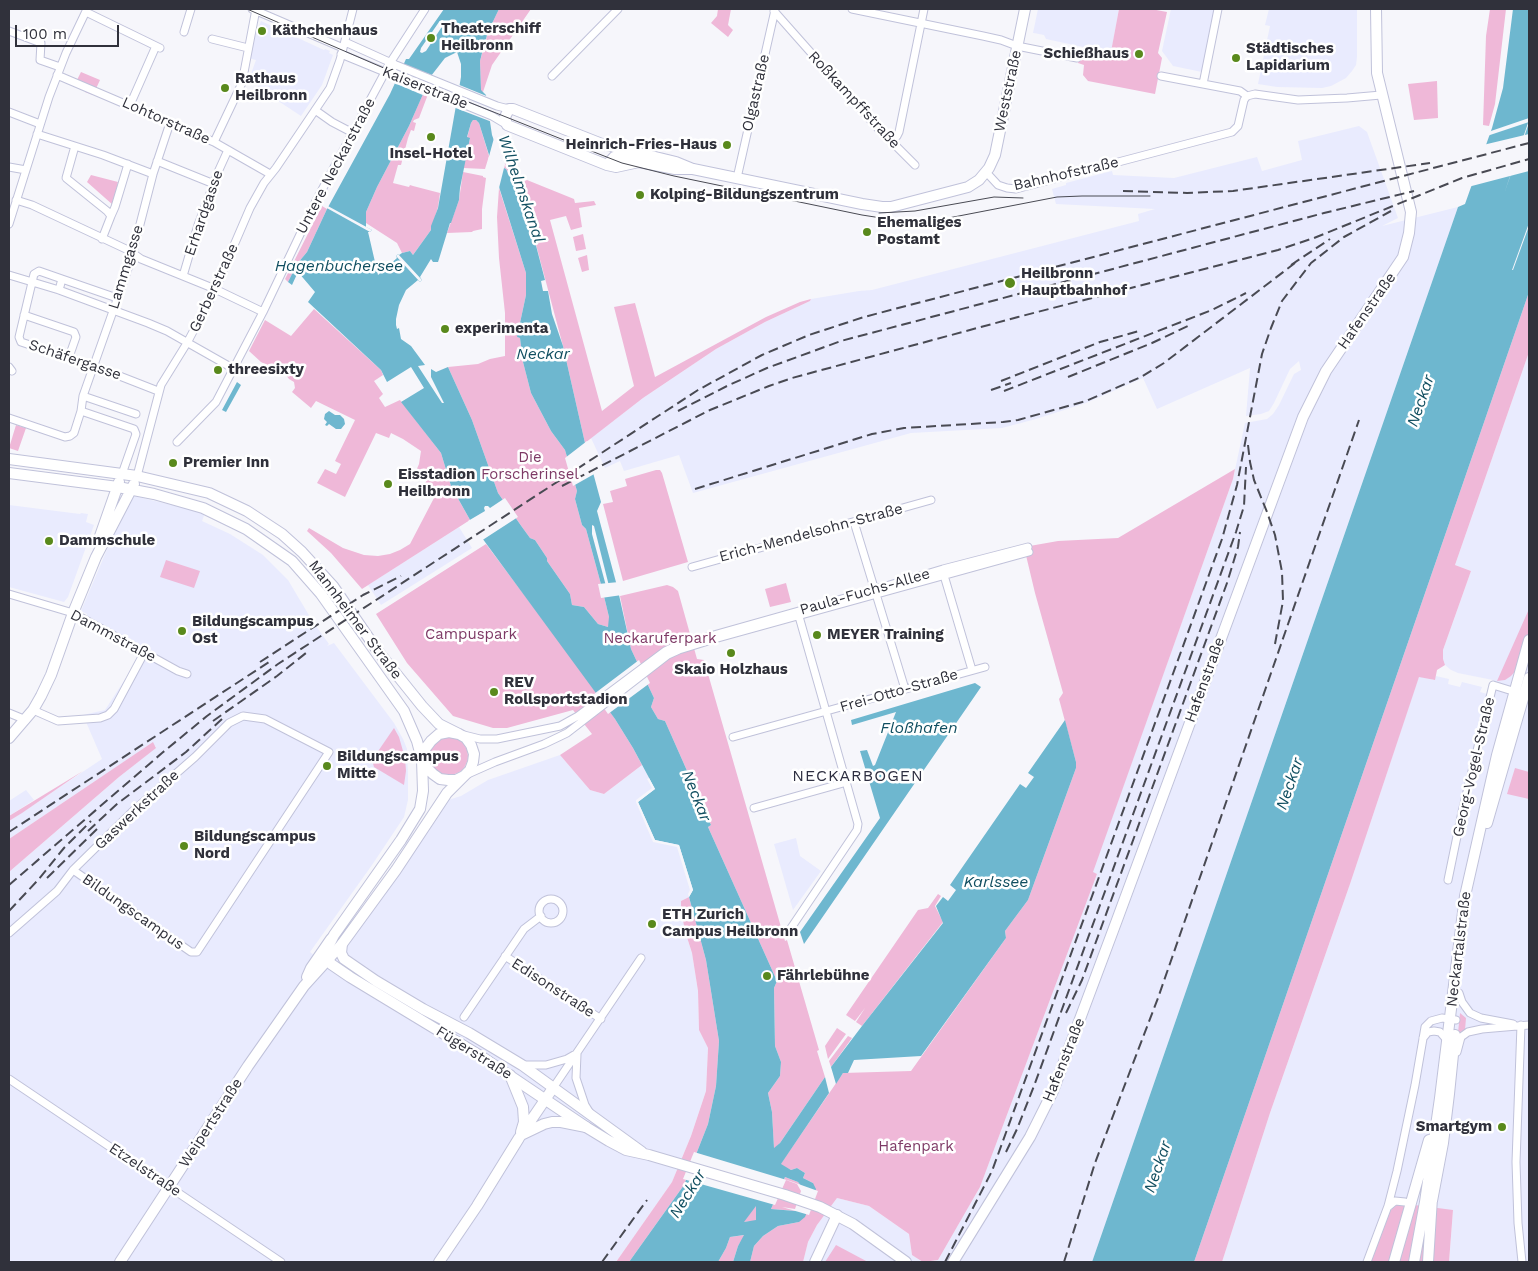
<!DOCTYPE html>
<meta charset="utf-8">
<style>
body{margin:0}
#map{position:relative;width:1538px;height:1271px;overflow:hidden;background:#f6f6fb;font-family:"Work Sans",sans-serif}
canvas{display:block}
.frame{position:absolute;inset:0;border:10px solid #30313b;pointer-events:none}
.scale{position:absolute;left:15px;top:25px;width:104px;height:22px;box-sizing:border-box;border:2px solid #30313b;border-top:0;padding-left:6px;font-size:15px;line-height:18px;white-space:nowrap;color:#30313b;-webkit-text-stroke:4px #fff;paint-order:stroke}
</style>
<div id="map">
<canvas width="1538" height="1271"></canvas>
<div class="frame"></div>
<div class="scale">100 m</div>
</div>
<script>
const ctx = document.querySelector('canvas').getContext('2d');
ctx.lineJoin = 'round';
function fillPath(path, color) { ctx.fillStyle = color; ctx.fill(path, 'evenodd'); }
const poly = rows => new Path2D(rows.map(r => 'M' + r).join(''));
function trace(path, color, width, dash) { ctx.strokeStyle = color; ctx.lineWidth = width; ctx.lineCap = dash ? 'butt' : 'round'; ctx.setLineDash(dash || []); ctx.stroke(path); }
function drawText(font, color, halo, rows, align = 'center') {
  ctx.font = font + ' "Work Sans",sans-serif'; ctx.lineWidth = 5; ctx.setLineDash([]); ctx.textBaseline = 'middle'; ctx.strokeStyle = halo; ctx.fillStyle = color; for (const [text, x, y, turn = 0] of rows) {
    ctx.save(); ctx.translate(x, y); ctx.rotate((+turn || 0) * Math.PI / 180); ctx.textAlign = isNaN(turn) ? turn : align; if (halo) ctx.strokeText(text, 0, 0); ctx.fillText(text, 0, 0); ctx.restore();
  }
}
fillPath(poly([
 [1038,9,1119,9,1111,53,1046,39,1044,35,1034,33,1033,33],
 [1171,9,1215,9,1202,72,1173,66,1162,51],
 [1269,9,1357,9,1357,57,1356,65,1352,71,1346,78,1331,86,1322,88,1277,87,1258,84,1270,26,1265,25],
 [261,21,324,50,325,49,330,51,329,53,333,55,322,85,301,116,257,87,258,85,248,82,256,60,248,58,252,39,254,39],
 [1359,126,1367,132,1398,218,1382,226,1458,207,1092,1262,927,1262,938,1260,980,1187,1097,874,1092,873,1233,479,1245,423,1267,419,1273,414,1279,405,1294,374,1301,370,1299,361,1290,369,1274,403,1269,411,1261,414,1246,416,1250,368,1157,409,1143,378,1086,403,1036,419,1002,428,911,433,693,493,679,455,624,471,620,461,605,468,591,438,643,398,716,349,765,322,810,301,811,299,859,291,872,290,1139,221,1138,214,1155,209,1056,204,1052,189,1066,185,1066,183,1112,171,1113,175,1174,178,1257,157,1262,171,1302,160,1298,141],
 [1529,352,1529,1262,1449,1262,1453,1210,1390,1211,1371,1262,1222,1262,1270,1113,1350,884,1419,676,1434,680,1436,676,1449,679,1448,684,1460,687,1462,682,1482,687,1480,692,1487,694,1493,680,1458,673,1451,670,1445,665,1443,660,1443,650,1471,571,1455,565],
 [130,495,205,513,202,521,230,534,263,555,288,580,313,622,329,644,327,646,334,643,394,723,403,739,407,749,408,775,408,800,404,817,372,865,310,952,328,966,445,801,461,796,488,780,560,755,590,790,604,794,642,765,655,789,679,845,693,890,689,897,681,901,685,931,692,953,698,991,699,1030,708,1048,706,1091,691,1136,672,1182,616,1262,9,1262,9,872,119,777,156,747,152,743,9,839,9,821,102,759,83,715,105,710,144,650,87,616,87,614,81,611],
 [9,505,80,514,81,513,88,514,86,522,94,525,68,597,64,602,9,587],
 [459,527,472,548,381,605,368,585],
 [26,790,34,800,9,816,9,801],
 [796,838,800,856,821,871,793,910,774,844],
 [837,1198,869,1206,909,1234,912,1255,923,1262,803,1262,808,1242,817,1225]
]), '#e9ebfe');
fillPath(poly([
 [499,9,531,9,492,65,483,92,481,91,480,61,488,32],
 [718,9,731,9,728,25,733,30,728,37,711,23,717,16],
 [1119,9,1151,9,1167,12,1158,53,1162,58,1155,94,1088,81,1083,75,1084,65,1078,63,1080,51,1110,57],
 [1490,9,1506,9,1495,104,1489,126,1483,125,1486,36],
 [81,72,100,80,93,95,85,92,88,85,77,80],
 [1437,81,1438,118,1414,120,1408,84],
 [426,87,430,89,419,118,414,120,413,122,416,123,414,131,411,130,408,138,401,165,398,165,393,183,409,187,410,185,413,186,440,193,438,207,431,230,413,255,410,251,402,253,397,243,366,223,365,218,366,212,377,187,409,126],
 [473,120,476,120,479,123,489,156,485,169,463,168,470,139,467,138,471,123],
 [505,162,522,182,527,180,574,199,575,203,594,201,596,205,579,208,582,227,571,230,566,216,550,220,602,411,634,386,614,307,635,303,655,377,766,317,800,302,811,299,810,301,765,322,716,349,643,398,585,443,563,346,522,192,519,192,506,169,504,168],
 [463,172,483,176,483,177,486,178,482,209,482,229,473,231,472,232,447,233,459,200],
 [91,175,118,182,113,205,87,182],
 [499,188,526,273,526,295,517,337,520,338,523,362,531,393,551,431,565,450,577,491,575,499,582,525,586,529,602,588,609,617,609,625,608,627,598,624,584,607,572,605,570,594,547,561,547,558,535,540,530,538,522,527,498,493,472,420,448,367,478,364,490,359,505,356,505,313,499,258,497,217],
 [322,206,327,209,307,252,297,264,288,282,285,279],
 [583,234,586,249,576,251,573,237],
 [587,255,589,270,582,272,578,258],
 [1529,292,1529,352,1455,565,1471,571,1443,650,1443,659,1445,665,1437,670,1435,680,1419,677,1350,884,1270,1113,1222,1262,1194,1262],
 [314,309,381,370,383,375,374,381,383,394,379,398,385,407,400,400,424,431,441,453,451,486,470,520,362,589,331,553,307,531,309,528,343,548,364,555,378,556,390,554,400,550,410,544,434,498,421,492,428,477,416,471,419,464,421,451,403,439,391,433,389,438,376,433,345,497,317,483,325,469,336,474,341,464,335,461,355,420,316,401,311,408,292,392,295,388,294,382,289,379,285,374,261,362,249,351,265,320,291,336],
 [16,425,26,428,18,451,9,448],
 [1235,469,1233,479,1093,872,1097,874,980,1187,938,1260,923,1262,915,1257,912,1255,909,1234,869,1206,837,1198,817,1225,808,1242,803,1262,750,1262,754,1246,763,1236,778,1226,799,1222,813,1183,803,1178,805,1173,797,1168,791,1170,780,1165,843,1073,911,1071,1006,938,1005,931,1028,900,1076,768,1076,762,1059,699,1063,693,1035,593,1024,547,1058,541,1118,538],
 [656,470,660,470,662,473,688,562,623,581,603,504,613,502,610,491,627,486,625,479],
 [486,544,577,665,615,719,633,748,642,765,604,794,590,790,560,755,592,734,573,710,507,728,493,728,453,716,407,663,376,614],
 [166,560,200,571,194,588,160,577],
 [786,583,791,602,770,607,765,589],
 [667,585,673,587,678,591,697,659,704,660,785,941,787,940,819,1050,817,1051,825,1077,780,1143,774,1149,772,1112,768,1093,780,1076,781,1062,775,1046,774,988,777,981,708,827,711,825,665,721,658,719,651,707,654,698,631,649,620,596],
 [1529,609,1529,632,1519,667,1511,676,1505,680,1497,681],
 [394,728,399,737,405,758,406,771,404,785,374,767,372,760],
 '430 756a19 19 0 1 1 38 0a19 19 0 1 1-38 0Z',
 [153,742,156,748,119,777,9,872,9,839],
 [1515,768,1529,772,1529,799,1507,794],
 [83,771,22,813,9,821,9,816],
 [938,894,941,896,935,906,943,922,862,1026,856,1022,865,1008,855,1021,846,1015,918,910,928,908],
 [689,897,706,960,719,1041,716,1086,708,1124,684,1185,629,1262,616,1262,672,1182,691,1136,706,1091,708,1048,699,1030,698,991,692,953,685,931,681,909,681,901],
 [1460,1013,1466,1018,1465,1030,1458,1033],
 [837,1028,846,1034,828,1059,825,1046],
 [848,1036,852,1038,831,1067,829,1061],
 [785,1177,798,1182,804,1190,796,1211,771,1209],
 [1399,1203,1453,1210,1449,1262,1371,1262,1390,1211],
 [756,1205,756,1221,743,1222],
 [745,1235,738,1246,733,1262,718,1262,726,1248,730,1237],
 [836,1245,868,1262,825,1262]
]), '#efb8d8');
fillPath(poly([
 [444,9,499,9,488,32,483,49,480,61,481,90,486,95,492,135,504,168,506,169,519,192,522,192,545,280,541,281,543,291,548,291,552,314,563,346,585,443,601,502,597,511,617,586,631,649,654,698,651,707,658,719,665,721,711,825,708,827,777,981,774,988,775,1046,781,1062,780,1076,768,1093,772,1112,774,1148,780,1143,825,1077,829,1093,781,1164,791,1170,797,1168,805,1173,803,1178,813,1183,816,1189,805,1217,799,1222,778,1226,763,1236,754,1246,750,1262,733,1262,738,1246,744,1235,730,1237,726,1248,718,1262,629,1262,684,1185,708,1124,716,1086,719,1041,706,960,689,897,693,890,679,845,655,840,638,802,655,789,633,748,615,719,474,527,451,486,441,453,401,402,424,388,411,367,387,382,381,370,308,302,315,292,298,272,292,285,288,282,297,264,307,252,327,209,390,94,406,59,409,59],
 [442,20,444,21,443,25,426,51,422,53,420,52,421,48,439,22],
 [457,52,461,64,461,77,438,208,431,226,431,230,413,255,410,251,402,253,399,255,398,254,396,256,397,258,378,275,369,236,368,232,370,232,372,230,366,227,366,212,377,187,409,126,431,76,445,58],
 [473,120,476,120,479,123,526,273,526,295,517,337,520,338,523,362,531,393,551,431,565,450,577,491,575,499,582,525,586,529,602,588,609,617,608,627,598,624,584,607,572,605,570,594,547,561,547,558,535,540,530,538,522,527,498,493,472,420,448,367,436,372,431,369,431,377,444,403,442,403,418,366,425,365,411,346,401,339,399,328,397,329,396,325,396,319,399,305,406,290,418,280,420,282,422,280,420,277,431,259,433,262,438,262,439,259,450,223,451,223,459,200,460,188,470,138,467,137,471,123],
 [592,525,594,526,609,586,606,586,592,534],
 [785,1177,798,1182,804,1190,796,1211,771,1209],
 [756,1206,756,1220,744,1222],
 [1513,9,1529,9,1529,120,1505,191,1529,123,1529,223,1512,270,1513,270,1529,226,1529,292,1194,1262,1092,1262,1458,207,1465,204,1492,128,1503,88],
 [237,382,241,385,226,412,222,410],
 [329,411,335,415,340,415,344,419,345,424,341,429,336,429,329,424,327,426,325,425,327,422,324,419,325,414],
 [975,683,981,687,804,944,800,932,880,818,860,751,867,750,873,766,875,765,896,712,852,725,851,720],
 [1065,720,1076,762,1076,768,1028,900,1005,931,1006,938,921,1056,854,1060,848,1073,843,1073,836,1084,831,1067,862,1026,943,923,936,906,943,897,948,901,956,890,950,885,1020,784,1026,788,1034,777,1028,773]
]), '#6eb7cf');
fillPath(poly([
 [401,63,434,76,425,96,392,82],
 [457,84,489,97,492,122,453,107],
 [1529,118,1529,122,1487,136,1488,132],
 [1529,134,1529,171,1468,187,1483,145],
 [494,138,502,161,505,164,499,188,497,187,488,160],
 [326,205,372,230,370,232,325,207],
 [398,254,422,280,420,282,396,256],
 [587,441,596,473,573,486,565,458],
 [505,498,518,517,481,541,468,521,485,511,484,508,485,506,488,506,490,508],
 [619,582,622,595,601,598,598,584],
 [639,660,650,683,608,714,594,694],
 [649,778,655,789,638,802,655,840,679,845,693,890,689,897,688,894,690,890,677,847,653,842,636,802,636,800,652,788,647,779],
 [694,1152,790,1181,818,1191,809,1215,782,1207,795,1209,801,1191,797,1184,786,1180,775,1205,683,1179]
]), '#f6f6fb');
const street = poly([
 [252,9,343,48],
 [852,9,983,36,1001,40,1017,46,1077,58],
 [774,11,882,133,889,138,893,138],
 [86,12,160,48],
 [9,31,41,43,40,60,60,67],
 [184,32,191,9],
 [212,39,248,48],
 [345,42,396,65,497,106,509,109],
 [341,54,492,116,507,125],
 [57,75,214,142,270,174],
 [552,76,618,9],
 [1161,76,1240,91,1247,96,1255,94,1298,100,1347,98,1381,95],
 [1203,84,1218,9],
 [130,105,156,46],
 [315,110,332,122,353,133],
 [9,112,40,124],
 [37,134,103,155,153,174],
 [893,138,897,136,899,132,924,9],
 [893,138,893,143,915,165],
 [214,142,242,83,256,9],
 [75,146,66,178,107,211,111,216,102,239],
 [157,161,214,184],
 [9,167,26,170],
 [986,172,998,185,1007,188,1016,189,1232,132,1238,126,1244,100,1247,96],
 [737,178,775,10],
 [16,200,32,205,128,250,141,259,215,289,263,312],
 [111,216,115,207,128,164],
 [9,224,49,97,66,53,87,9],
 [9,275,59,290,148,323,167,331,234,369],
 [183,276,198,225,218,172,228,150],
 [62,279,117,298],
 [59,290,62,279,39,271,34,274,19,337,21,342,94,366,158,391],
 [24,315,74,332,76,337,69,357],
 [9,367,12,371],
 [83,396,136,414],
 [81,411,134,429,136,434,122,474],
 [9,418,65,437,70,436,74,433,81,411,83,396,130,263,153,174,170,123],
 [177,442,216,402,263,312,316,201,390,63,425,9],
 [137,476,161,385,187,343,213,294,250,208,264,183,276,168,330,88,340,60,353,9],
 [854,522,905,689],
 [692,567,931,500],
 [943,572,972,670],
 [9,594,73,613,178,671,187,674],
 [33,710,58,721,100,718,108,715,114,709,144,653],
 [9,713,26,720],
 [464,735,480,739,497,739,560,726,578,716,665,651,678,645,859,594,943,569,1028,547],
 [733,737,985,667],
 [468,774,495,762,544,744,567,733,668,655,679,650,718,638,1029,552],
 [754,808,847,782],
 [1448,880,1462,812,1493,685,1519,693],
 '539 911a12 12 0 1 1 24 0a12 12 0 1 1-24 0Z',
 [789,931,857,830,858,824,798,613],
 [9,933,57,891,73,870,132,812,195,757,229,723,243,716,265,719,329,752,197,952,191,952,73,870],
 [505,956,601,1019],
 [1459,993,1462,1002,1470,1013,1481,1018,1513,1024],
 [464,1017,524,929,541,916],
 [1521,1025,1516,1162,1518,1223,1522,1262],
 [1423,1038,1428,1032,1434,1031,1440,1032,1447,1040],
 [1457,1052,1461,1037,1468,1032,1482,1029,1529,1025],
 [577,1054,576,1078,585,1105,590,1113],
 [522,1065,546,1065,567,1059,574,1055],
 [9,1079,281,1262],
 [553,1088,641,958],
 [1389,1206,1395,1201,1405,1202,1411,1204],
 [1367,1262,1388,1206,1397,1171,1415,1085,1425,1027,1431,1021,1442,1018,1456,1020]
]);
const secondary = poly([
 [607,165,614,157,635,155],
 [693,169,675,169,639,162,616,167,607,165,507,125,505,117,509,109,513,109,602,144,676,162,693,169,862,204,882,207,891,207,968,187,979,180,989,168,995,155,1025,9],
 [307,977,311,968,331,939],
 [510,1075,523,1107,524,1122,521,1132],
 [521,1135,544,1124,552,1122,561,1122,586,1127],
 [120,1262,248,1066,304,986,342,944],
 [439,1262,477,1206,519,1138,553,1088],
 [815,1262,837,1215],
 [953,1262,1030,1137,1053,1091,1117,920,1303,417,1326,371,1403,257,1409,233,1411,212,1377,73,1376,9]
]);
const primary = poly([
 [9,459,137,476,209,493,247,511,282,534,302,552,333,586,377,650,422,706,439,724,459,734],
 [9,473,118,487,154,494,203,508,246,529,292,561,321,594,404,711,417,741,422,760,423,791,420,809,401,840,334,935,329,945,328,952,328,958,331,964,350,977,482,1057,586,1127,609,1141,626,1150,649,1155,785,1195,820,1207,853,1224,906,1262],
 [99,539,119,482],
 [449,732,459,734,466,738,471,745,474,754,473,762,470,770,464,776,456,780,448,780,440,779,433,774,427,768,422,760,425,749,431,741,439,734,449,732],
 [9,738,33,710,41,696,51,675,73,613,96,557,134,484],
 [464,776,447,793,396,870,342,944,341,953,344,959,376,981,423,1009,469,1033,522,1065,642,1152],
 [1487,823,1529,678],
 [1432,1201,1443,1143,1449,1094,1455,1035],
 [1394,1262,1429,1140],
 [1414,1262,1425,1202,1440,1098,1465,896,1497,755,1529,640],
 [1428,1262,1432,1198]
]);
trace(street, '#c0c2da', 9);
trace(secondary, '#c0c2da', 12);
trace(primary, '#c0c2da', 12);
trace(street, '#fff', 7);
trace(secondary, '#fff', 10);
trace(primary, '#fff', 10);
trace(poly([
 [247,9,393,72,599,154,622,163,674,176,862,215,907,222,938,220,1057,197,1082,196,1150,196],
 [879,213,915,211,994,197,1023,198]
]), '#494a53', 1);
trace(poly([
 [1123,191,1187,193,1233,191,1430,163],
 [1291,265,1330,239],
 [1068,377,1152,343,1188,326],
 [1001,381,1100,342,1139,331],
 [991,390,1011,383],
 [1004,391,1212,310,1246,293],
 [678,411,727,386,767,368,841,341,1324,213,1414,191],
 [1248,445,1250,462,1254,480,1267,512,1275,535,1282,572,1283,601,1275,644],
 [562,486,710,410,769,386,792,378,1018,317,1278,250,1314,238,1462,178,1529,159],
 [695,489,872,434,904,428,1003,422,1018,420,1086,401,1141,377,1164,363,1295,263],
 [260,662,363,595,401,576],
 [213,721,277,676,306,653],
 [88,831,117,804,186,752,222,719],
 [9,832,269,662],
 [47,878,97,829],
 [9,885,162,753,207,716,278,664,698,390,762,355,809,335,864,317,1529,143],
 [9,911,38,880,64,848,91,821],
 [1066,1013,1082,980,1227,583,1238,547,1240,532],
 [1006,1152,1017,1129,1034,1086,1236,532,1244,506,1246,467],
 [602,1262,647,1200],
 [945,1262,992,1171,1222,539,1237,485,1262,354,1271,328,1282,301,1311,263,1344,237,1391,211],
 [1064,1262,1095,1163,1158,998,1359,420]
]), '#494a53', 2, [10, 5]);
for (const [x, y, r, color] of [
 [262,31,5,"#59891c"],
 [431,38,5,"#59891c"],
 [1139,54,5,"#59891c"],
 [1236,58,5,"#59891c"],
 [225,88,5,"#59891c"],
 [431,137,5,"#59891c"],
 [727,145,5,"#59891c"],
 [640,195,5,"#59891c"],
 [867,232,5,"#59891c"],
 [1010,283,6,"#59891c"],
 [445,329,5,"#59891c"],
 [218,370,5,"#59891c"],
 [173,463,5,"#59891c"],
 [388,484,5,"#59891c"],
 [49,541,5,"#59891c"],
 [182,631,5,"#59891c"],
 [817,635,5,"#59891c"],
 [731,653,5,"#59891c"],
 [494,692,5,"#59891c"],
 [327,766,5,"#59891c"],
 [184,846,5,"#59891c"],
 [652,924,5,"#59891c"],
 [767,976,5,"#59891c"],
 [1502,1127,5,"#59891c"]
]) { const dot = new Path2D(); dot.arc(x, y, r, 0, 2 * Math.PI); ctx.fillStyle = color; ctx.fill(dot); trace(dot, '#fff', 2); }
drawText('bold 15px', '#30313b', '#fff', [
 ["Theaterschiff",441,29],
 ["Heilbronn",441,46],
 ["Käthchenhaus",272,31],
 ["Städtisches",1246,49],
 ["Lapidarium",1246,66],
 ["Schießhaus",1129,54,"right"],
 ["Rathaus",235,79],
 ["Heilbronn",235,96],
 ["Heinrich-Fries-Haus",717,145,"right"],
 ["Insel-Hotel",431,154,"center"],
 ["Kolping-Bildungszentrum",650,195],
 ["Ehemaliges",877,223],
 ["Postamt",877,240],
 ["Heilbronn",1021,274],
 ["Hauptbahnhof",1021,291],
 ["experimenta",455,329],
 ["threesixty",228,370],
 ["Premier Inn",183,463],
 ["Eisstadion",398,475],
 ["Heilbronn",398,492],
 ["Dammschule",59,541],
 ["Bildungscampus",192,622],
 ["Ost",192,639],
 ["MEYER Training",827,635],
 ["Skaio Holzhaus",731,670,"center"],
 ["REV",504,683],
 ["Rollsportstadion",504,700],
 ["Bildungscampus",337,757],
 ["Mitte",337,774],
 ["Bildungscampus",194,837],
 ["Nord",194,854],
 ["ETH Zurich",662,915],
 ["Campus Heilbronn",662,932],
 ["Fährlebühne",777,976],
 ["Smartgym",1492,1127,"right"]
], 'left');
drawText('15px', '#30313b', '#fff', [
 ["Kaiserstraße",425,88,22],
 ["Weststraße",1008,91,-78],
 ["Olgastraße",756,93,-77],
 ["Roßkampffstraße",854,100,47],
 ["Lohtorstraße",166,121,24],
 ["Untere Neckarstraße",336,166,-62],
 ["Bahnhofstraße",1066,174,-13],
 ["Erhardgasse",204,213,-71],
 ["Lammgasse",126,267,-73],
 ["Gerberstraße",214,288,-65],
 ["Hafenstraße",1367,311,-55],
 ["Schäfergasse",75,360,19],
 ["Erich-Mendelsohn-Straße",811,533,-15],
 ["Paula-Fuchs-Allee",865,592,-16],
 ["Mannheimer Straße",355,620,53],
 ["Dammstraße",113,636,28],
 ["Hafenstraße",1205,680,-70],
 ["Frei-Otto-Straße",899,691,-16],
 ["Georg-Vogel-Straße",1474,767,-77],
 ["Gaswerkstraße",137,810,-43],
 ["Bildungscampus",133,912,35],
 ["Neckartalstraße",1459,949,-83],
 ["Edisonstraße",553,988,33],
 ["Fügerstraße",474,1053,32],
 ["Hafenstraße",1064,1060,-68],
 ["Weipertstraße",211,1123,-57],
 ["Etzelstraße",145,1170,34]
]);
drawText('15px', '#7e3a66', '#fff', [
 ["Die",530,458],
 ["Forscherinsel",530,475],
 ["Campuspark",471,635],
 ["Neckaruferpark",660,639],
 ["Hafenpark",916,1147]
]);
drawText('italic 16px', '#104e60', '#fff', [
 ["Wilhelmskanal",521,189,71],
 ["Hagenbuchersee",339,266],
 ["Neckar",543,354],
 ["Neckar",1421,401,-71],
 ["Floßhafen",919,728],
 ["Neckar",1290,784,-71],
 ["Neckar",696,796,68],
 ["Karlssee",996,882],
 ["Neckar",1158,1167,-71],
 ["Neckar",688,1194,-58]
]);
ctx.letterSpacing = '1px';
drawText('16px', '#2d2e40', '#fff', [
 ["NECKARBOGEN",858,776]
]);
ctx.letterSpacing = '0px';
</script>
